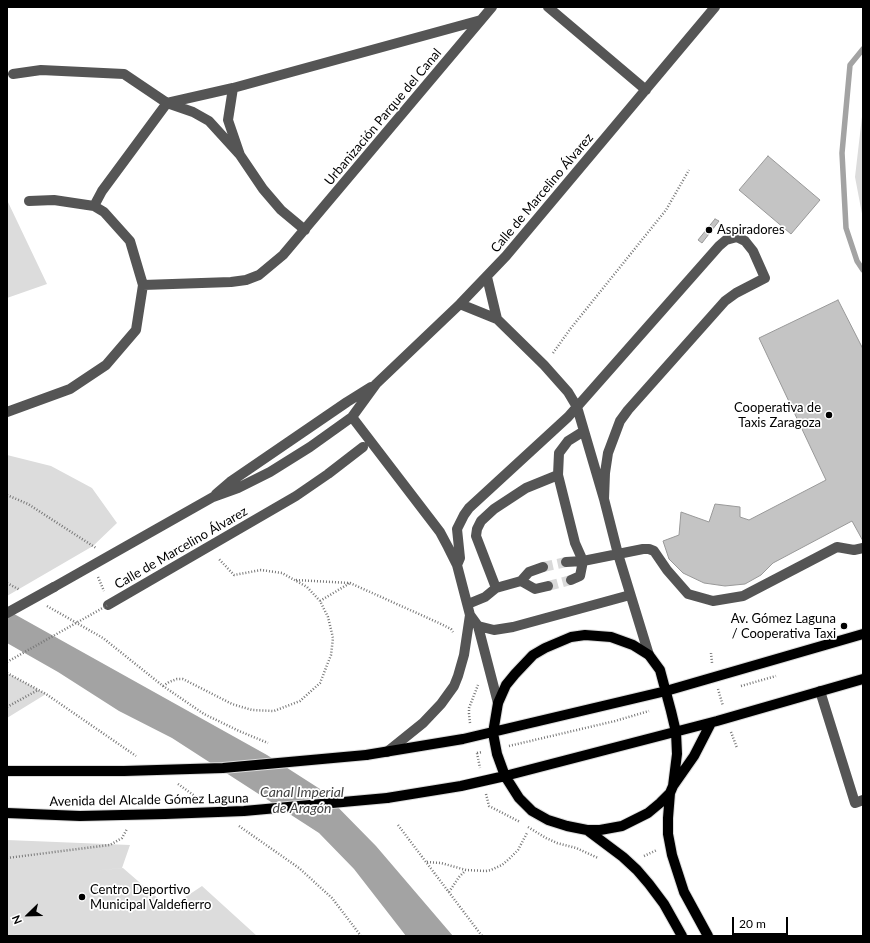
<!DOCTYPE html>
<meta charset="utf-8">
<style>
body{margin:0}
#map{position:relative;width:870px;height:943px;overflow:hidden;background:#fff;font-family:Lato,sans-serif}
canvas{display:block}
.frame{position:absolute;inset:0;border:8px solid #000;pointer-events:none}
.north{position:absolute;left:8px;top:895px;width:40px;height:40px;-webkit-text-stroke:3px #fff;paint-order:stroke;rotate:247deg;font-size:11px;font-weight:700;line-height:16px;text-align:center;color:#000}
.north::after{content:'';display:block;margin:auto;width:14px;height:18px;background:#000;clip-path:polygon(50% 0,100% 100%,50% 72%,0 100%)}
.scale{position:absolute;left:732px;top:917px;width:56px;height:18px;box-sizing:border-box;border:2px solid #000;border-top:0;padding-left:5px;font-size:12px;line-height:14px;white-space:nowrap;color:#000;-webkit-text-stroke:3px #fff;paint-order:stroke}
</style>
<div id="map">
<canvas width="870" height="943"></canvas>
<div class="frame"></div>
<div class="north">N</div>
<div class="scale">20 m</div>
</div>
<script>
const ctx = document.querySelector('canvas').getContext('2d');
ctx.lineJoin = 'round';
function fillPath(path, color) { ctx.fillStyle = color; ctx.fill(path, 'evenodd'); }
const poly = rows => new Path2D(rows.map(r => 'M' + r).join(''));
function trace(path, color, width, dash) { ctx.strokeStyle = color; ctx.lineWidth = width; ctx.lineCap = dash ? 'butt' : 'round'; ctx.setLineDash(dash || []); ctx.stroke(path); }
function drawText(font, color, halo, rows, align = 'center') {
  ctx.font = font + ' Lato,sans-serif'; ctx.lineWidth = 3.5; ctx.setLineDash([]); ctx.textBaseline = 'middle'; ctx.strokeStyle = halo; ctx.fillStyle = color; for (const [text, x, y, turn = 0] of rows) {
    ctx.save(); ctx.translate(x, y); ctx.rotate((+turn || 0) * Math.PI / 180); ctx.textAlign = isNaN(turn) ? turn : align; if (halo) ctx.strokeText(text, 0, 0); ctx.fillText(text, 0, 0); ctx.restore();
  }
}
fillPath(poly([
 [863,108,863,219,855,177],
 [7,200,47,284,7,298],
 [7,455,51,466,92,488,117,523,93,546,7,596],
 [7,673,46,694,7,718],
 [7,840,130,845,122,868,91,871,123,868,169,908,202,886,257,936,7,936]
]), '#dcdcdc');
fillPath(poly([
 [7,610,267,755,320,789,376,846,453,936,406,936,354,869,319,833,172,738,119,711,58,672,7,643]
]), '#a3a3a3');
trace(poly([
 [863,49,850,65,842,153,846,228,857,261,863,270]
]), '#a3a3a3', 5.5);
const building = poly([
 [768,156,820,200,791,234,739,190,768,156],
 [715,219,719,221,702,243,698,240,715,219],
 [838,300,863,349,863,541,852,521,773,563,761,575,745,584,725,586,704,583,683,573,669,559,663,541,679,535,681,512,709,522,715,504,740,507,740,517,749,520,826,480,759,338,838,300]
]);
fillPath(building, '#c4c4c4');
trace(building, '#999', 1);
trace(poly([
 [543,567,566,562],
 [548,586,571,580]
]), '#d9d9d9', 10, [10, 5]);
const major = poly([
 [366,755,463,739,666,691,863,634],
 [7,771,124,771],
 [673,786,677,754,676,732,671,711,660,670,649,655,633,645,611,637,585,635,571,637,545,648,533,655,515,674,506,685,498,703,493,733,497,754,505,776,519,798,532,811,548,820,567,826,587,830,600,830,622,826,648,813,660,803,670,793,673,786,694,756,711,723],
 [670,793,668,818,668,834,672,855,684,892,708,936],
 [387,798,461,786,505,776,717,721,863,679],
 [7,813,80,816,165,814],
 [587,830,623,857,637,870,649,884,664,904,682,936]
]);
trace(major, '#dbdbdb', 12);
trace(poly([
 [553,353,571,328,666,210,689,170],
 [7,495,28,504,96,548],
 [98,577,104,591],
 [296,580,350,583,439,623,451,629,453,632],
 [7,583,20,590],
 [320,601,350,583],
 [47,606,103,638,163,686,204,714,239,731,268,743],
 [711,653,712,663],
 [7,673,46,694,136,756],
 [163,686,169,682,177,679,183,679,232,704,252,710,274,711,300,701,320,683,331,655,333,638,328,617,320,601,307,587,282,573,261,570,234,575,218,558],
 [741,686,776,676],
 [718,689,723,706],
 [7,707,38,690],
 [470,723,469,714,469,708,478,685],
 [731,732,737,748],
 [509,746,615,721,649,711],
 [477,753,482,752],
 [477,753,480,768],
 [178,784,199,799],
 [486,794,489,806,520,822],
 [398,825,482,936],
 [239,826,299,868,332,898,361,936],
 [528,827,546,838,557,843,576,848,598,858],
 [644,856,657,850],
 [7,858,110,845,122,838,127,829],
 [427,862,441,863,466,870,486,871,491,870,502,865,509,859,518,850,527,833],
 [449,892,459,877,465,871]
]), '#777', 2.5, [1, 2]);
trace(poly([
 [548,7,646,90],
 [13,74,41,70,124,74,167,103,193,112,209,121,240,155],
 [233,88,228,120,240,155,263,189,281,210,305,230],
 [94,206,102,191,167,103,233,88,481,20],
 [487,277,497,319],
 [143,285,231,282,246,280,259,275,283,255,492,7],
 [460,304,497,319,544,365,568,392,577,407,604,499,618,554,649,655],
 [7,412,70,389,106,365,136,330,143,285,130,241,104,212,94,206,54,200,29,201],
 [352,417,440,532,448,547,457,565,470,615,478,626,498,703],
 [216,494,230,482,347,402,371,387],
 [566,562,583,561,643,549,649,549,654,551,667,570,688,594,713,601,743,596,837,547,854,550,863,548],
 [457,565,460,558,457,529,464,515,469,508,568,417,719,246,726,240,737,237,745,241,753,251,765,278,736,293,725,301,628,410,620,421,608,453,605,473,604,499],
 [571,580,580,576,583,561,575,543,558,475,559,453,568,441,584,431],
 [521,581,535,589,548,586],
 [54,587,213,497,238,488,270,472,310,447,352,417,376,384,460,304,506,256,715,7],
 [496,588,476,536,477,529,481,521,494,509,526,488,558,475],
 [468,604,485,597,496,588,521,581,529,572,543,567],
 [108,605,296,496,328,474,363,447],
 [478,626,494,630,513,627,630,595],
 [820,691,855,803,863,800],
 [387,752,423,723,441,704,454,686,458,676,464,655,470,615]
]), '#555', 10);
trace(major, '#000', 10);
const majorBridge = poly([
 [124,771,223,768,366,755],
 [165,814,244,811,387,798]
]);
trace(majorBridge, '#dbdbdb', 12, []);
trace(poly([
 [7,662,108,605]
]), '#777', 2.5, [1, 2]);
trace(poly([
 [7,613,54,587]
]), '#555', 10);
trace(majorBridge, '#000', 10);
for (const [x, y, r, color] of [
 [709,230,4,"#000"],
 [829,415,4,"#000"],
 [844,626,4,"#000"],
 [82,897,4,"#000"]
]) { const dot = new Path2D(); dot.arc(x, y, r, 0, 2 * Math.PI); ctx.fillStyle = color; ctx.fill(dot); trace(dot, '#fff', 1.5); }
drawText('13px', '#000', '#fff', [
 ["Urbanización Parque del Canal",383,117,-50],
 ["Calle de Marcelino Álvarez",542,193,-50],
 ["Calle de Marcelino Álvarez",181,548,-30],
 ["Avenida del Alcalde Gómez Laguna",149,800,-1]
]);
drawText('13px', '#000', '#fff', [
 ["Aspiradores",717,230],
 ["Cooperativa de",821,408,"right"],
 ["Taxis Zaragoza",821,423,"right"],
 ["Av. Gómez Laguna",836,619,"right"],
 ["/ Cooperativa Taxi",836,634,"right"],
 ["Centro Deportivo",90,890],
 ["Municipal Valdefierro",90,905]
], 'left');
drawText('italic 14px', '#444', '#fff', [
 ["Canal Imperial",302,792],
 ["de Aragón",302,808]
]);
</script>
